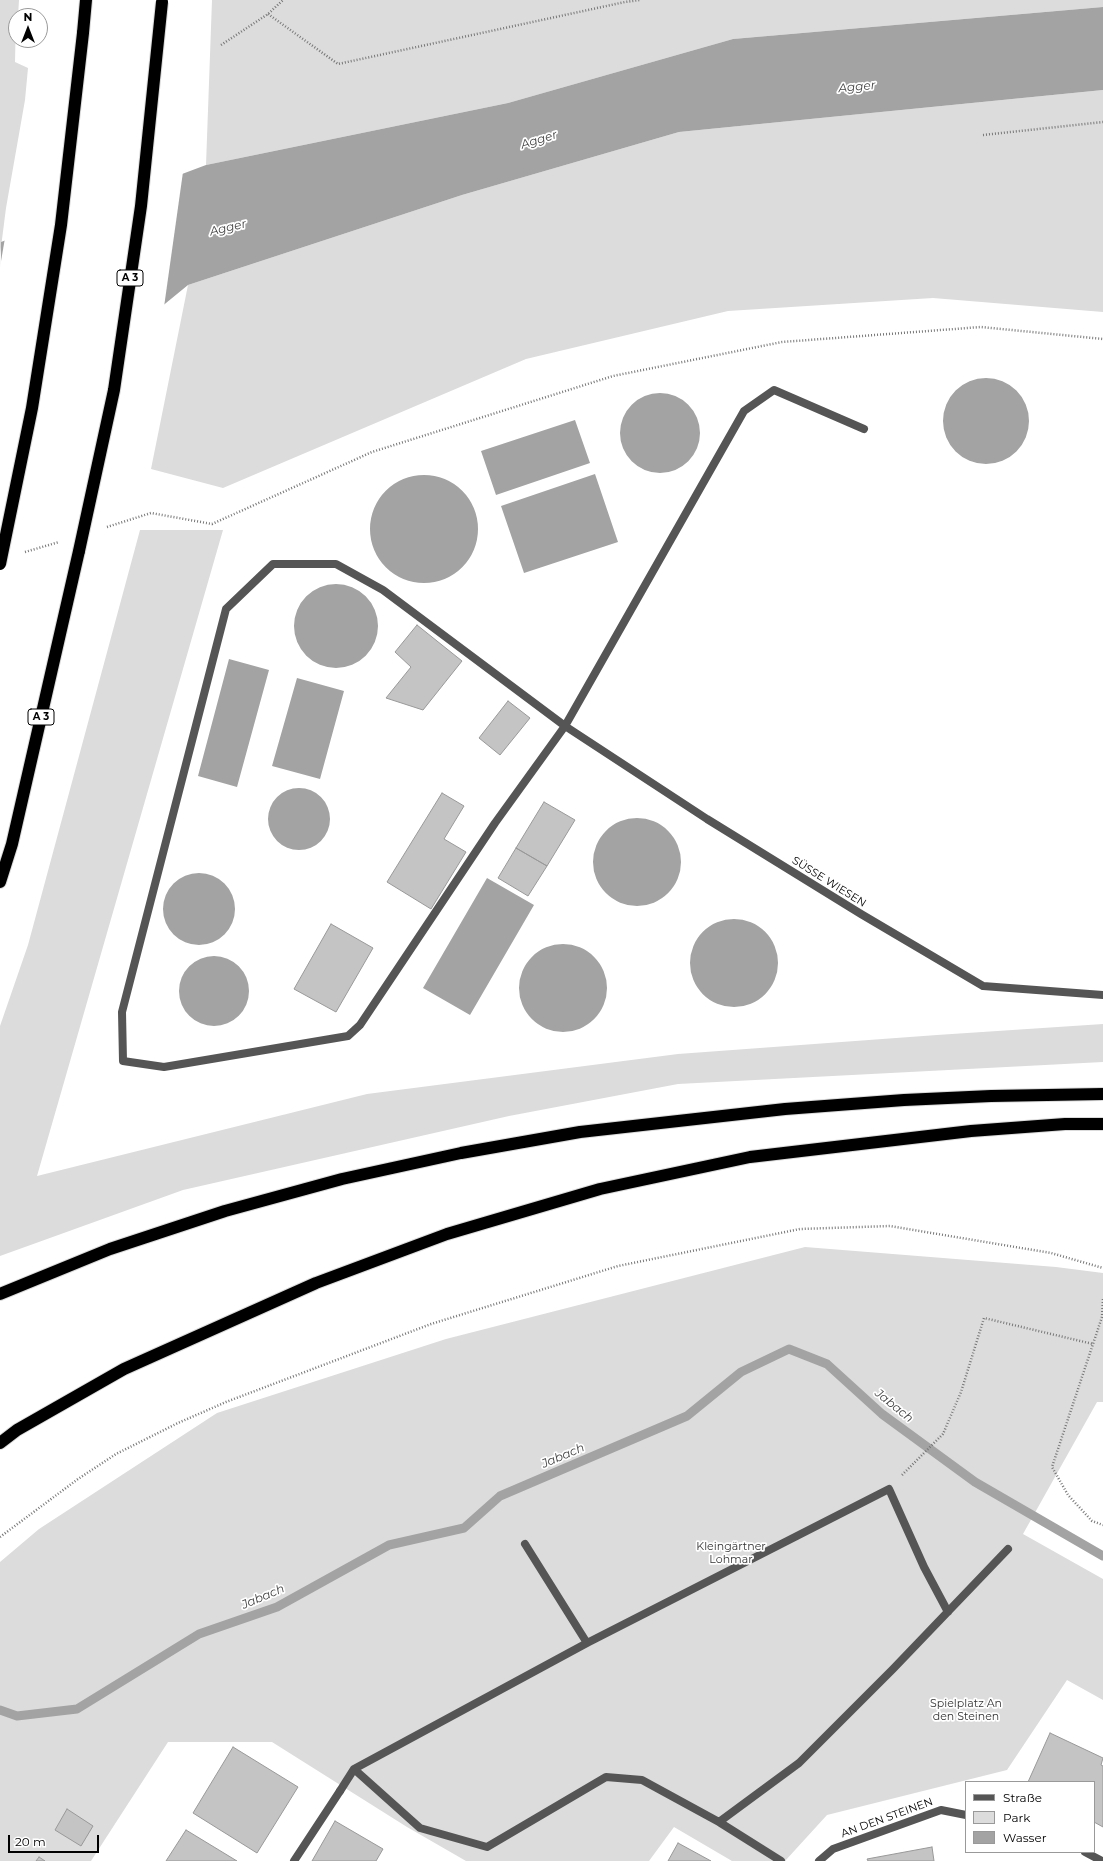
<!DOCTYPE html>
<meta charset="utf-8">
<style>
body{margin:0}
#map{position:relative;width:1103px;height:1861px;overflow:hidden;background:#fff;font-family:Montserrat,sans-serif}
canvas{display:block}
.legend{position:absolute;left:965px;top:1781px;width:130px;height:72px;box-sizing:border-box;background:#fff;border:1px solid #999;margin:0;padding:5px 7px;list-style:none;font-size:12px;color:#000}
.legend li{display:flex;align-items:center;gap:8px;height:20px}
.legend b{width:20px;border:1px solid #999}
.north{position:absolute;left:8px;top:8px;width:40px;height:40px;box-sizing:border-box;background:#fff;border:1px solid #999;border-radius:50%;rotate:0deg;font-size:11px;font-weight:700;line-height:16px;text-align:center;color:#000}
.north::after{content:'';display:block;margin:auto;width:14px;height:18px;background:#000;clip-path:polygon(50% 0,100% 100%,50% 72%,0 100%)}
.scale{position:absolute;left:8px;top:1835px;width:91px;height:18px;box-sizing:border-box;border:2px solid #000;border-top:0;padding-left:5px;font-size:12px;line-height:14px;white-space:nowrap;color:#000;-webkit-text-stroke:3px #fff;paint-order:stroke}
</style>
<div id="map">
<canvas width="1103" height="1861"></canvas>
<ul class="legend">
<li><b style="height:5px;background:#555"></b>Straße</li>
<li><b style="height:11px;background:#dcdcdc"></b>Park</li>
<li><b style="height:11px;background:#a3a3a3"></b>Wasser</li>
</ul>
<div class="north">N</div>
<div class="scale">20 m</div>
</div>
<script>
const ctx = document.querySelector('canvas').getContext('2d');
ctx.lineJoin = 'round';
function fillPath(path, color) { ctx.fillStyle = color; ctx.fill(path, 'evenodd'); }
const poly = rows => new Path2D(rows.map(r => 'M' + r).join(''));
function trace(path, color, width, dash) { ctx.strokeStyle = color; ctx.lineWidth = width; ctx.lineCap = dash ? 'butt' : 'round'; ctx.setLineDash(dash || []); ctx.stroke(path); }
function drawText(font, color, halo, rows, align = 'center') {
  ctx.font = font + ' Montserrat,sans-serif'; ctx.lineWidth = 3.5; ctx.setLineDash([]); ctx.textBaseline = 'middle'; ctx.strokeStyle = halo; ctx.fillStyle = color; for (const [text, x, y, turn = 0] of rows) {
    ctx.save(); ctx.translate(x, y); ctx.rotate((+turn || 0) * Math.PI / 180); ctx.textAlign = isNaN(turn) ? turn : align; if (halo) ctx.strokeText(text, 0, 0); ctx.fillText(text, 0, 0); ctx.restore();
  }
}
fillPath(poly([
 [0,0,19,0,18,16,16,16,15,62,28,68,25,100,6,208,0,255],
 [212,0,1103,0,1103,7,733,39,508,103,206,165],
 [1103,90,1103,312,933,298,728,311,526,359,223,488,151,469,188,285,462,195,679,132],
 [140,530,223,530,37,1176,367,1094,678,1054,937,1035,1103,1024,1103,1062,678,1084,509,1116,183,1190,0,1256,0,1026,28,945],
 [805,1247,1056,1267,1103,1273,1103,1402,1097,1402,1023,1534,1103,1579,1103,1700,1067,1680,1007,1770,827,1815,785,1861,732,1861,674,1827,649,1861,466,1861,407,1827,272,1742,168,1742,91,1861,0,1861,0,1562,39,1529,217,1413,446,1339]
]), '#dcdcdc');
fillPath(poly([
 [1103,7,1103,90,679,132,462,195,188,285,0,439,1,242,206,165,508,103,733,39],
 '943 421a43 43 0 1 1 86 0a43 43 0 1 1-86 0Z',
 '620 433a40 40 0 1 1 80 0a40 40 0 1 1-80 0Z',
 [575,420,590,463,496,495,481,451],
 [595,474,618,542,524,573,501,506],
 '370 529a54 54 0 1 1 108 0a54 54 0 1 1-108 0Z',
 '294 626a42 42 0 1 1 84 0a42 42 0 1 1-84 0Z',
 [229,659,269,670,237,787,198,776],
 [297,678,344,691,320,779,272,766],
 '268 819a31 31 0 1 1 62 0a31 31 0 1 1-62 0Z',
 '593 862a44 44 0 1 1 88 0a44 44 0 1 1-88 0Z',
 '163 909a36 36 0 1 1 72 0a36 36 0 1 1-72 0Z',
 [487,878,534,905,470,1015,423,988],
 '690 963a44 44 0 1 1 88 0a44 44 0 1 1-88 0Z',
 '519 988a44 44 0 1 1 88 0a44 44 0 1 1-88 0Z',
 '179 991a35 35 0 1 1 70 0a35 35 0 1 1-70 0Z'
]), '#a3a3a3');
fillPath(poly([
 [183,172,164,307,0,441,0,267,5,238]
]), '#fff');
trace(poly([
 [0,1710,17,1716,77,1709,199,1634,277,1607,389,1545,464,1528,500,1496,687,1416,741,1372,789,1349,827,1364,882,1414,975,1482,1103,1556]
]), '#a3a3a3', 9);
const building = poly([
 [417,625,462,661,423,710,386,698,411,667,395,652,417,625],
 [508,701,530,718,500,755,479,738,508,701],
 [442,793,464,806,444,839,466,852,431,909,387,882,442,793],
 [544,802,575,820,547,866,516,848,544,802],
 [516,848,547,866,528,896,498,878,516,848],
 [331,924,373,948,336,1012,294,989,331,924],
 [1050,1733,1103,1758,1101,1765,1103,1766,1103,1827,1094,1822,1094,1782,1028,1782,1050,1733],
 [233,1747,298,1787,257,1853,193,1813,233,1747],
 [67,1809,93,1826,81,1846,55,1830,67,1809],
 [335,1821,383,1849,376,1861,312,1861,335,1821],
 [186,1830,237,1861,166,1861,186,1830],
 [678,1843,711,1861,668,1861,678,1843],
 [932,1847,934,1861,868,1861,867,1859,932,1847],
 [39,1857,45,1861,36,1861,39,1857]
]);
fillPath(building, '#c4c4c4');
trace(building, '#999', 1);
const highway = poly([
 [83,33,86,0],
 [0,882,12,844,79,551],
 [0,1294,110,1249,225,1211,342,1179,461,1153,580,1132,785,1109,904,1100,991,1096,1103,1094],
 [0,1443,17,1430,124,1369,316,1283,447,1234,600,1189,750,1157,971,1131,1065,1124,1103,1124]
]);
trace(highway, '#dbdbdb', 14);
trace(poly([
 [268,14,338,64,625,2,640,0],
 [221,45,268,14,283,0],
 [983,135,1103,122],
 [107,527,151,513,212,524,372,452,613,376,782,342,981,327,1103,339],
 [25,552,59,542],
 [1103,1299,1102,1317,1052,1467,1068,1495,1092,1521,1103,1525],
 [902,1475,943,1434,961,1392,984,1318,1093,1344],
 [0,1537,78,1479,116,1454,178,1423,226,1402,431,1324,618,1266,800,1229,890,1226,1051,1253,1103,1268]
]), '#777', 2.5, [1, 2]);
trace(poly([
 [864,429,774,390,744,411,565,726,495,823,360,1025,348,1036,164,1067,123,1061,122,1012,226,609,273,564,336,564,383,590,565,726,707,819,861,914,983,986,1103,995],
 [525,1544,587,1643],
 [354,1769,420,1828,487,1847,606,1777,642,1780,719,1822,781,1861],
 [340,1791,354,1769,587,1643,889,1489,924,1567,948,1612],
 [719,1822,799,1763,893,1669,1008,1549]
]), '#555', 8);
trace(poly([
 [1085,1852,1102,1861],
 [294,1861,340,1791],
 [819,1861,833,1849,941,1810,966,1815]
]), '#555', 8);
trace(highway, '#000', 12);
const highwayBridge = poly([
 [79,551,114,390,141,206,162,2],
 [0,564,32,408,61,225,83,33]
]);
trace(highwayBridge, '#dbdbdb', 14, []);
trace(highwayBridge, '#000', 12);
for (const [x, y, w] of [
 [130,278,26],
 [41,717,26]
]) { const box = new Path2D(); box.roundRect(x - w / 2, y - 8, w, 16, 3); ctx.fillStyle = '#fff'; ctx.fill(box); trace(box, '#000', 1); }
drawText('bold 10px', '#000', null, [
 ["A 3",130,278],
 ["A 3",41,717]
]);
drawText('11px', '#000', '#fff', [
 ["SÜSSE WIESEN",829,882,32],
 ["AN DEN STEINEN",887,1818,-20]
]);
drawText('11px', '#333', '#fff', [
 ["Kleingärtner",731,1547],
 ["Lohmar",731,1560],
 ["Spielplatz An",966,1704],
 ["den Steinen",966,1717]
]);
drawText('italic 12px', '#444', '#fff', [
 ["Agger",857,87,-5],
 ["Agger",539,140,-17],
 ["Agger",228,228,-13],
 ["Jabach",894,1406,39],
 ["Jabach",563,1456,-23],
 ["Jabach",263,1597,-23]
]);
</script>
